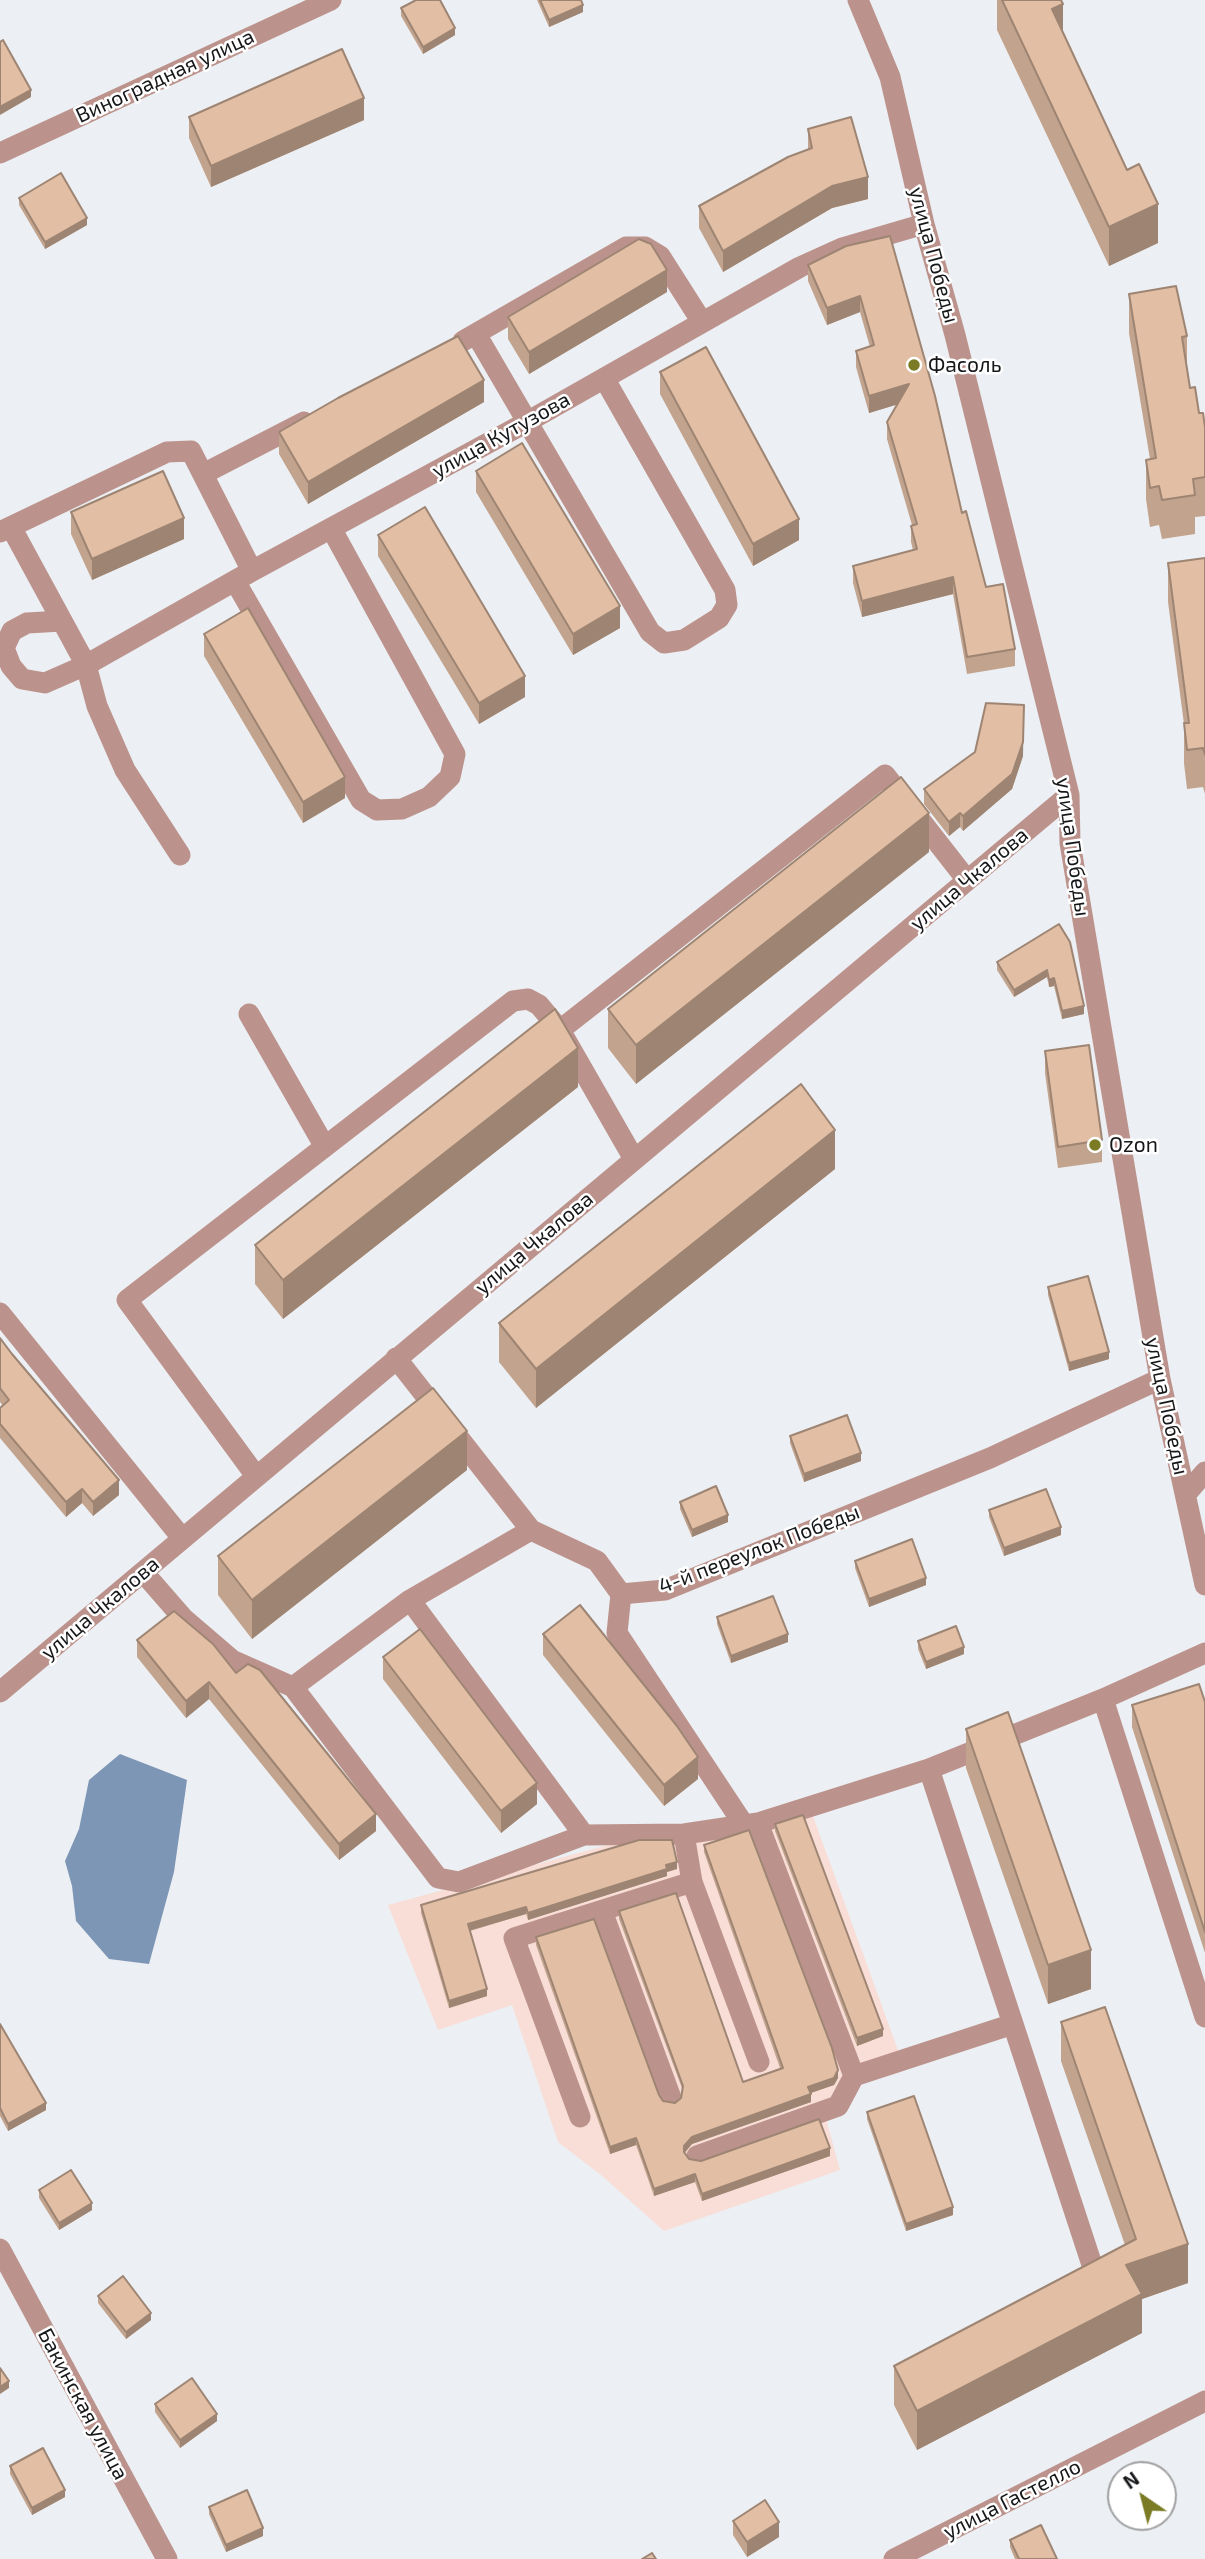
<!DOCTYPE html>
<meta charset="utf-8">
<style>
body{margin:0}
#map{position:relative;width:1205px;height:2559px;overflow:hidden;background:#eceff3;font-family:"Exo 2",sans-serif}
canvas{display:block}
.north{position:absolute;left:1107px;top:2461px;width:70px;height:70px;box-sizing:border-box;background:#fff;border:2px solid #a2a2a3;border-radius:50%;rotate:325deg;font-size:19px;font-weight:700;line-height:28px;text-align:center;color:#161719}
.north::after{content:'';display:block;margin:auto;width:24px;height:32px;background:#7a7b24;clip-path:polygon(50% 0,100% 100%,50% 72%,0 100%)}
</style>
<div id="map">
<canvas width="1205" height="2559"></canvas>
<div class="north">N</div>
</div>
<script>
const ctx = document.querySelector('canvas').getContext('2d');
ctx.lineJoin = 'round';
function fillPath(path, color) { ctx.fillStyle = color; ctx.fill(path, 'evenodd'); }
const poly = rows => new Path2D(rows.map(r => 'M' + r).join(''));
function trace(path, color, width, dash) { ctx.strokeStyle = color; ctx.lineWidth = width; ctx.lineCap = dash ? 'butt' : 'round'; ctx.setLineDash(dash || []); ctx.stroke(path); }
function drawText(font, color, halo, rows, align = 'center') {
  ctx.font = font + ' "Exo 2",sans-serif'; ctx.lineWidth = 5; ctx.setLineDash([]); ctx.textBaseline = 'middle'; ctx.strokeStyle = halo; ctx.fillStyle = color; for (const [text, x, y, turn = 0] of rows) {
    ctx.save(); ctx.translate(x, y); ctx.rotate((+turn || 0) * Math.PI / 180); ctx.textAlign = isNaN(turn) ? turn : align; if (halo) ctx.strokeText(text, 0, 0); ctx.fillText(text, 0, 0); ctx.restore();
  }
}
fillPath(poly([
 [809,1805,899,2053,822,2104,840,2170,664,2231,601,2175,558,2142,512,2005,438,2030,388,1905,659,1831]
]), '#f8ded7');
fillPath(poly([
 [120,1754,187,1780,174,1872,149,1964,109,1959,76,1921,72,1886,65,1861,79,1829,89,1780]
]), '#7d96b5');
trace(poly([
 [858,0,890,77,924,224,955,335,1069,795,1070,843,1160,1379,1205,1585],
 [0,153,331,0],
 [476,334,650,632,664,643,684,640,719,618,727,605,725,590,604,378],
 [463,341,626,247,645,247,660,256,702,322],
 [203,474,304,422],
 [11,527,86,665,97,706,125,770,180,855],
 [0,532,167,452,191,451,252,571],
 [235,581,361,800,377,810,402,809,429,797,450,777,455,754,331,528],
 [62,621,27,623,12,631,4,648,11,666,22,679,45,683,86,665,252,571,527,422,800,267,842,248,924,224],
 [249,1014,325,1147],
 [560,1030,885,775,967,880],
 [0,1313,182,1538],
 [396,1358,531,1530,597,1561,621,1594,665,1590,990,1458,1160,1379],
 [256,1476,127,1300,513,1001,528,999,539,1005,560,1030,634,1159],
 [1186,1494,1205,1472],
 [143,1572,183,1618,232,1660,293,1687],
 [621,1594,617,1633,744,1825,758,1823,929,1769,1103,1699,1205,1653],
 [410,1600,531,1530],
 [0,1692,1069,795],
 [1103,1699,1205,2017],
 [758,1823,854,2076,1013,2024,929,1769],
 [684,1834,692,1882,759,2062],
 [584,1835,410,1600,293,1687,438,1878,459,1882,584,1835,684,1834,744,1825],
 [602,1911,671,2098],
 [1013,2024,1095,2274,1081,2281],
 [580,2117,514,1938,692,1882],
 [697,2156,838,2106,854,2076],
 [0,2249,167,2559],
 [894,2559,1205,2401]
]), '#bc938c', 21);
fillPath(poly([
 [537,0,581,0,583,12,549,27],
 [997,0,1061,0,1063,34,1158,243,1109,266,997,30],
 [401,8,455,35,423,54,401,16],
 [189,117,364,120,211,187,189,138],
 [808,129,868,199,832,208,723,272,699,228,699,206,808,149],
 [19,198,87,225,45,249,19,205],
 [846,246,962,513,986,587,1015,649,1015,666,967,674,953,594,862,617,853,583,853,566,913,550,911,542,911,526,912,525,887,439,887,422,898,404,869,413,856,367,856,351,870,347,860,312,827,325,808,281,808,265],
 [667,292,529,374,508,339,508,317],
 [1129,294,1187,336,1187,368,1190,388,1205,427,1205,516,1195,517,1195,534,1162,539,1159,525,1150,527,1146,499,1146,460,1150,459,1129,333],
 [660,372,799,540,753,566,660,394],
 [484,402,308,504,279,454,279,432],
 [476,471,620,628,573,655,476,492],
 [71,512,184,539,92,580,71,534],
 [378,535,525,697,479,724,378,556],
 [1205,558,1205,794,1203,787,1187,789,1184,763,1184,724,1168,602,1168,563],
 [204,634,345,798,303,823,204,656],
 [1023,756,1012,789,963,831,960,827,949,836,924,804,924,789],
 [929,852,636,1084,608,1048,608,1009],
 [1059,924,1084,1014,1062,1019,1054,986,1049,987,1047,977,1014,997,997,970,997,962],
 [1045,1051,1102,1140,1102,1162,1058,1168,1045,1073],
 [578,1087,283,1319,255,1284,255,1245],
 [835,1169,536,1408,499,1362,499,1323],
 [1048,1287,1109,1359,1069,1371,1048,1295],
 [0,1338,119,1495,93,1516,82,1503,66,1517,0,1438,0,1408,3,1406,0,1402],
 [790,1436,861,1461,804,1482,790,1443],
 [467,1470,252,1639,218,1595,218,1556],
 [680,1502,728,1522,692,1537,680,1509],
 [989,1510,1061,1535,1004,1556,989,1517],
 [855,1561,926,1585,869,1607,855,1568],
 [717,1617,788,1642,731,1663,717,1624],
 [543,1634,698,1779,664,1806,543,1655],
 [137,1640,236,1673,376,1831,339,1860,209,1699,186,1718,137,1657],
 [918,1641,964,1654,926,1669,918,1649],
 [383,1657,537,1804,501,1833,383,1679],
 [1205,1702,1205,1953,1132,1727,1132,1705],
 [966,1729,1091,1989,1048,2004,966,1768],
 [775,1824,883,2036,857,2046,775,1831],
 [704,1845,838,2078,834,2085,810,2093,811,2102,692,2144,685,2153,689,2159,701,2161,830,2156,702,2201,695,2182,654,2196,636,2145,610,2154,536,1945,536,1937,663,2101,675,2103,681,2098,683,2091,619,1919,619,1911,743,2082,780,2068,704,1852],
 [677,1869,667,1872,667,1876,528,1920,526,1914,470,1931,487,1996,449,2008,421,1913,421,1905],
 [1061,2022,1188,2283,1142,2299,1142,2333,917,2450,894,2405,894,2366,1125,2245,1061,2061],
 [0,2024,46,2110,8,2131,0,2116],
 [867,2112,953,2215,906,2231,867,2119],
 [39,2190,92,2210,59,2230,39,2198],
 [98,2296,151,2320,126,2339,98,2303],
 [155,2404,217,2421,180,2448,155,2412],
 [10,2466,65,2497,32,2515,10,2474],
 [1121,2485,1121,2502,1118,2494,1118,2487],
 [209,2507,263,2536,226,2552,209,2514],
 [733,2521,779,2537,747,2557,733,2535],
 [1010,2540,1057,2559,1015,2559,1010,2547]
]), '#c2a38d');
fillPath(poly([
 [1063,4,1063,43,1052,9],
 [583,5,583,12,549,27,549,20],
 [455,28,455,35,423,54,423,47],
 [31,90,31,97,0,115,0,107],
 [364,98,364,120,211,187,211,166],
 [868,177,868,199,832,208,723,272,723,251,832,186],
 [1158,204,1158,243,1109,266,1109,227],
 [87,218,87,225,45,249,45,242],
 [667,270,667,292,529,374,529,352],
 [860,296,860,312,827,325,827,308],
 [484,380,484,402,308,504,308,482],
 [909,384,909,401,869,413,869,396],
 [184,518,184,539,92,580,92,559],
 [799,519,799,540,753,566,753,544],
 [953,577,953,594,862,617,862,601],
 [620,606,620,628,573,655,573,634],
 [525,676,525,697,479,724,479,703],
 [1024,705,1023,756,1012,789,963,831,963,816],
 [345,777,345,798,303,823,303,802],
 [929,813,929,852,636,1084,636,1045],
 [960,813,960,827,949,836,949,822],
 [1047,970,1047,977,1014,997,1014,990],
 [1054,978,1054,986,1049,987,1049,980],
 [1084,1006,1084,1014,1062,1019,1062,1011],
 [578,1048,578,1087,283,1319,283,1280],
 [835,1130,835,1169,536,1408,536,1369],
 [1109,1352,1109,1359,1069,1371,1069,1363],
 [467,1431,467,1470,252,1639,252,1600],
 [861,1453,861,1461,804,1482,804,1474],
 [119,1480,119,1495,93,1516,93,1502],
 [82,1489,82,1503,66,1517,66,1502],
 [728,1515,728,1522,692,1537,692,1530],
 [1061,1527,1061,1535,1004,1556,1004,1548],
 [926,1578,926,1585,869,1607,869,1599],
 [788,1634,788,1642,731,1663,731,1656],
 [964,1647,964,1654,926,1669,926,1662],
 [209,1682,209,1699,186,1718,186,1701],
 [698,1757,698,1779,664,1806,664,1785],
 [537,1783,537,1804,501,1833,501,1811],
 [376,1814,376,1831,339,1860,339,1844],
 [677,1862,677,1869,667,1872,667,1876,528,1920,528,1913],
 [526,1907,526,1914,468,1931,468,1924],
 [1091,1950,1091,1989,1048,2004,1048,1965],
 [487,1989,487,1996,449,2008,449,2001],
 [883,2029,883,2036,857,2046,857,2038],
 [838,2070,838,2078,834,2085,808,2094,808,2087],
 [811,2094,811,2102,692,2144,684,2153,684,2146,692,2137],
 [46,2103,46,2110,8,2131,8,2124],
 [636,2138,636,2145,610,2154,610,2147],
 [830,2148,830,2156,702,2201,702,2194],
 [695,2174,695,2182,654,2196,654,2189],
 [92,2203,92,2210,59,2230,59,2223],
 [953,2207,953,2215,906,2231,906,2224],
 [1188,2244,1188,2283,1142,2299,1142,2333,917,2450,917,2411,1126,2265],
 [151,2313,151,2320,126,2339,126,2332],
 [9,2381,9,2388,0,2394,0,2387],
 [217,2414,217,2421,180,2448,180,2440],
 [65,2490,65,2497,32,2515,32,2508],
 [1132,2517,1147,2517,1132,2524],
 [779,2522,779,2537,747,2557,747,2542],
 [263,2528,263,2536,226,2552,226,2545]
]), '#9e8573');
const building = poly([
 [416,0,440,0,455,28,423,47,401,8,416,0],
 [540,0,581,0,583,5,549,20,540,0],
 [1002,0,1061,0,1063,4,1052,9,1127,170,1139,164,1158,204,1109,227,1002,0],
 [3,40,31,90,0,107,0,42,3,40],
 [342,49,364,98,211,166,189,117,342,49],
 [851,117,868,177,832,186,723,251,699,206,788,157,812,148,808,129,851,117],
 [61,173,87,218,45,242,19,198,61,173],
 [890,236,935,396,962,513,966,511,986,587,1003,584,1015,649,967,657,953,577,862,601,853,566,917,549,911,526,917,524,887,422,909,384,869,396,856,351,874,345,860,296,827,308,808,265,846,246,890,236],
 [639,239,651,244,667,270,529,352,508,317,639,239],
 [1176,286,1187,336,1182,337,1190,388,1195,387,1199,413,1203,413,1205,427,1205,477,1193,479,1195,495,1162,500,1159,486,1150,488,1146,460,1156,458,1129,294,1176,286],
 [458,336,484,380,308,482,279,432,338,398,458,336],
 [706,347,799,519,753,544,660,372,706,347],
 [522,443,620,606,573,634,476,471,522,443],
 [163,471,184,518,92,559,71,512,163,471],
 [425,507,525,676,479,703,378,535,425,507],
 [1205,558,1205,755,1203,748,1187,750,1184,723,1189,723,1168,563,1205,558],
 [248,608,345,777,303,802,204,634,248,608],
 [986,703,1024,705,1023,742,1012,774,963,816,960,813,949,822,924,789,975,752,986,703],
 [901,777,929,813,636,1045,608,1009,901,777],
 [1059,924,1070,942,1084,1006,1062,1011,1054,978,1049,980,1047,970,1014,990,997,962,1059,924],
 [555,1009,578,1048,283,1280,255,1245,555,1009],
 [1089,1045,1102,1140,1058,1147,1045,1051,1089,1045],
 [801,1084,835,1130,536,1369,499,1323,801,1084],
 [1088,1276,1109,1352,1069,1363,1048,1287,1088,1276],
 [0,1338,12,1354,119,1480,93,1502,82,1489,66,1502,0,1424,0,1408,9,1400,0,1388,0,1338],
 [433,1388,467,1431,252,1600,218,1556,433,1388],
 [847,1415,861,1453,804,1474,790,1436,847,1415],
 [716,1486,728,1515,692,1530,680,1502,716,1486],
 [1046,1489,1061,1527,1004,1548,989,1510,1046,1489],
 [912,1539,926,1578,869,1599,855,1561,912,1539],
 [773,1596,788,1634,731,1656,717,1617,773,1596],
 [580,1605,677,1726,698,1757,664,1785,543,1634,580,1605],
 [174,1611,213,1644,236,1673,248,1664,260,1670,376,1814,339,1844,209,1682,186,1701,137,1640,174,1611],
 [956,1626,964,1647,926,1662,918,1641,956,1626],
 [420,1629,537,1783,501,1811,383,1657,420,1629],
 [1199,1684,1205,1702,1205,1932,1132,1705,1199,1684],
 [1008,1712,1091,1950,1048,1965,966,1729,1008,1712],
 [803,1815,883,2029,857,2038,775,1824,803,1815],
 [749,1830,832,2048,838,2070,834,2078,808,2087,811,2094,692,2137,684,2146,684,2152,689,2159,701,2161,819,2119,830,2148,702,2194,695,2174,654,2189,636,2138,610,2147,536,1937,594,1919,659,2095,663,2101,675,2103,681,2098,683,2086,619,1911,676,1893,743,2082,783,2068,704,1845,749,1830],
 [639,1840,672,1840,677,1862,666,1865,667,1869,528,1913,526,1907,468,1924,487,1989,449,2001,421,1905,639,1840],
 [1105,2007,1188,2244,1126,2265,1142,2294,917,2411,894,2366,1136,2239,1061,2022,1105,2007],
 [0,2024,46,2103,8,2124,0,2108,0,2024],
 [914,2096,953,2207,906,2224,867,2112,914,2096],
 [71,2170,92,2203,59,2223,39,2190,71,2170],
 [123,2276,151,2313,126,2332,98,2296,123,2276],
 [0,2368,9,2381,0,2387,0,2368],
 [192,2378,217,2414,180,2440,155,2404,192,2378],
 [43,2448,65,2490,32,2508,10,2466,43,2448],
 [1121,2485,1121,2494,1118,2487,1121,2485],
 [247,2490,263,2528,226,2545,209,2507,247,2490],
 [765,2500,779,2522,747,2542,733,2521,765,2500],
 [1041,2525,1057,2559,1019,2559,1010,2540,1041,2525],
 [652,2553,656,2559,642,2559,652,2553]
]);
fillPath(building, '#e1bea4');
trace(building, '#9e8573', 2);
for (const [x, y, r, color] of [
 [914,365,7,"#7a7b24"],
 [1095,1145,7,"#7a7b24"]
]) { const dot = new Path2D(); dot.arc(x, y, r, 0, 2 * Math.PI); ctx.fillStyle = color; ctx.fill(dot); trace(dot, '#fff', 2.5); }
drawText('21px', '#161719', '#fff', [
 ["Виноградная улица",165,76,-25],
 ["улица Победы",934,255,75],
 ["улица Кутузова",501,435,-29],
 ["улица Победы",1073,847,82],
 ["улица Чкалова",969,879,-40],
 ["улица Чкалова",534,1243,-40],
 ["улица Победы",1167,1406,78],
 ["4-й переулок Победы",759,1549,-21],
 ["улица Чкалова",100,1608,-40],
 ["Бакинская улица",83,2404,62],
 ["улица Гастелло",1012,2499,-27]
]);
drawText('21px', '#161719', '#fff', [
 ["Фасоль",928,365],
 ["Ozon",1109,1145]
], 'left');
</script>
